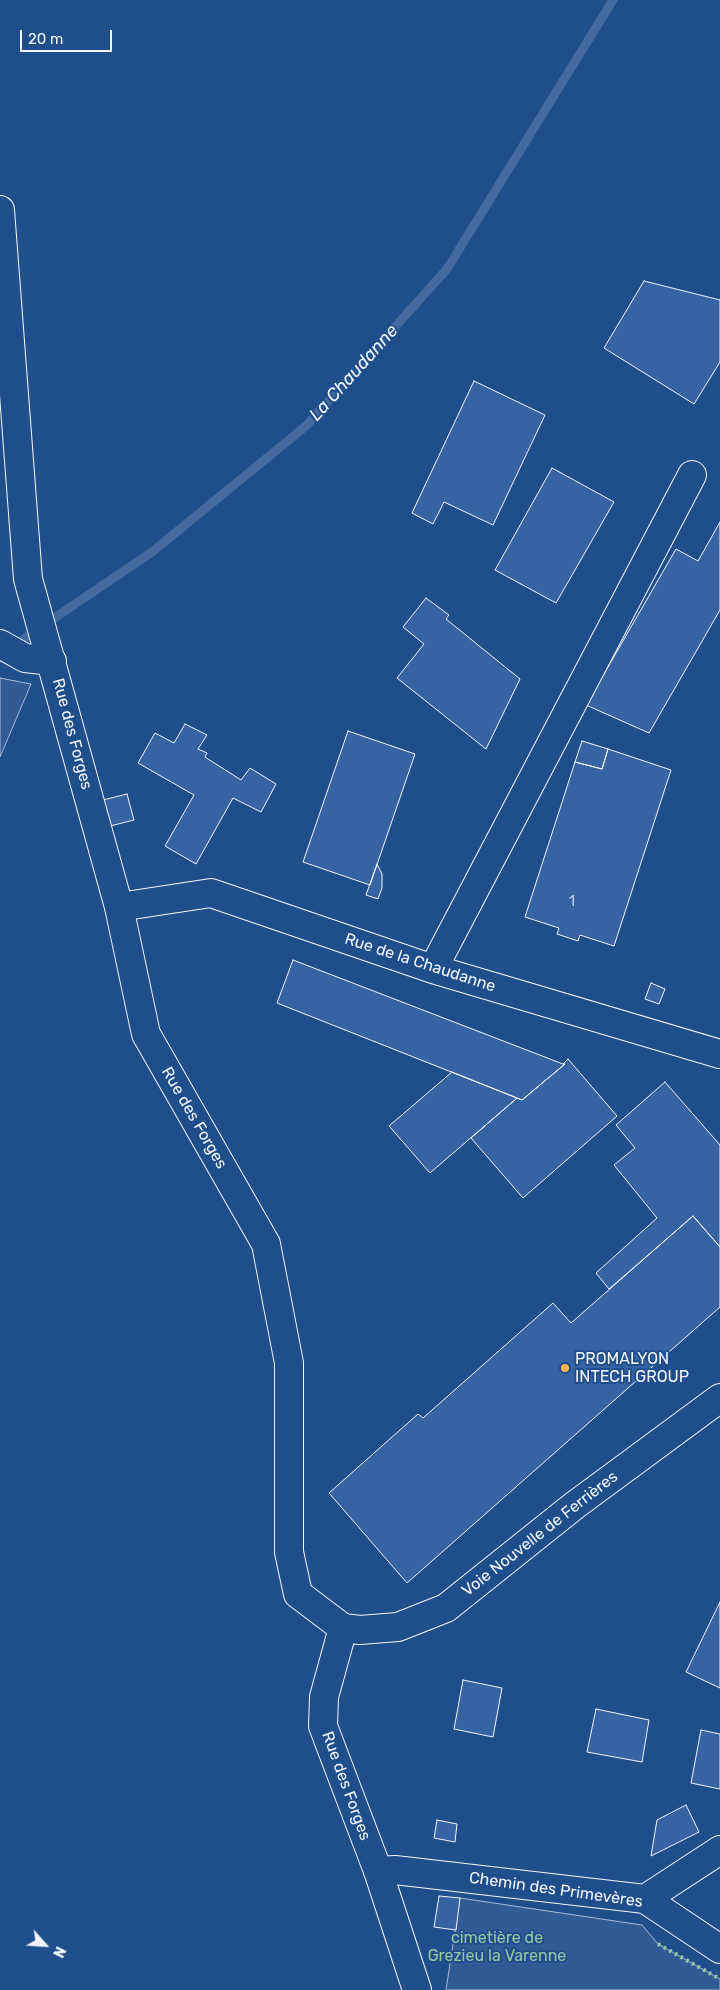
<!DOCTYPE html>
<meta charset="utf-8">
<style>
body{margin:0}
#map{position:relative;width:720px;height:1990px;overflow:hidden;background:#1f4e8c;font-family:Rubik,sans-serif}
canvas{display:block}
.north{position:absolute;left:20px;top:1920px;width:50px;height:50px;-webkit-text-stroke:4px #1f4e8c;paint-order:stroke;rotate:116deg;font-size:14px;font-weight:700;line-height:20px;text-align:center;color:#f2f6ff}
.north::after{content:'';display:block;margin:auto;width:18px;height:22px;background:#f2f6ff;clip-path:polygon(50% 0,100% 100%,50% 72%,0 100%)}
.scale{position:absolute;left:20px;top:30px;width:92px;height:22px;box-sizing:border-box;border:2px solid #f2f6ff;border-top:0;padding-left:6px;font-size:15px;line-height:18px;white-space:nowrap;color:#f2f6ff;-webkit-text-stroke:4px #1f4e8c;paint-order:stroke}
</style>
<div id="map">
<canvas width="720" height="1990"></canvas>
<div class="north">N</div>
<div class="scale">20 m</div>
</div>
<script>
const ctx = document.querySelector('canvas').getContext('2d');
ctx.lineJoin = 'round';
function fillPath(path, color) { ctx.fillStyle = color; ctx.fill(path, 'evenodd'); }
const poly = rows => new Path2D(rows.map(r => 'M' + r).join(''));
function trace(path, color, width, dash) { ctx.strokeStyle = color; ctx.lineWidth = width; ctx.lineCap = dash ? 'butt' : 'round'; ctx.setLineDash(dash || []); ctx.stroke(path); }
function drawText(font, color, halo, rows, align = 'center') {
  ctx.font = font + ' Rubik,sans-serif'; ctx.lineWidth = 4; ctx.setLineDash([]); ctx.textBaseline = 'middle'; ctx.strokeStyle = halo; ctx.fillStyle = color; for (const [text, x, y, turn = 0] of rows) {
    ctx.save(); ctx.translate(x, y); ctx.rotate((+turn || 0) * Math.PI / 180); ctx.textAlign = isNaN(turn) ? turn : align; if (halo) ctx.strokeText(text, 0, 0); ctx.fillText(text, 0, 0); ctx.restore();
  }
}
const built = poly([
 [0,678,31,684,0,757,0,678],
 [460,1898,642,1925,658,1944,720,1979,720,1990,446,1990,460,1898]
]);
fillPath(built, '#305b95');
trace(built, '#a8bbd7', 1);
trace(poly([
 [14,648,25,638,152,552,306,426,447,269,613,0]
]), '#446ba0', 9);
const building = poly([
 [644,281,720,300,720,362,694,404,604,348,644,281],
 [474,381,545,415,493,525,444,502,433,524,412,513,474,381],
 [552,468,614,502,556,603,495,570,552,468],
 [720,522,720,610,649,733,586,705,676,549,698,561,720,522],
 [426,598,449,615,446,619,520,679,486,749,397,678,424,644,403,627,426,598],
 [185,724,207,735,198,749,207,753,205,757,241,780,250,768,276,784,261,812,233,798,196,864,165,846,194,795,138,763,155,733,174,743,185,724],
 [348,731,415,754,370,885,303,862,348,731],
 [582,741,608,749,602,769,575,762,582,741],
 [608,749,671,770,614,946,580,935,578,941,557,934,559,928,525,917,575,762,602,769,608,749],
 [127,794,134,820,102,828,95,802,127,794],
 [377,864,382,874,382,888,378,899,366,895,377,864],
 [293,960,563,1064,565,1064,522,1100,517,1098,277,1003,293,960],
 [651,983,665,989,659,1004,645,999,651,983],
 [568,1059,617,1116,523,1198,471,1138,517,1098,522,1100,565,1064,563,1064,568,1059],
 [452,1072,517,1098,430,1173,389,1126,452,1072],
 [665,1082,720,1145,720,1247,693,1216,609,1289,596,1273,657,1218,614,1165,635,1148,616,1125,665,1082],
 [693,1216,720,1247,720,1307,407,1583,329,1493,418,1414,423,1418,553,1303,571,1323,693,1216],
 [720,1602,720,1688,686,1672,720,1602],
 [463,1680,502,1688,493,1737,454,1729,463,1680],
 [596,1709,649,1720,642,1762,587,1752,596,1709],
 [701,1730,720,1734,720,1789,691,1783,701,1730],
 [686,1805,699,1832,651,1856,657,1820,686,1805],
 [437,1820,457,1824,455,1842,434,1838,437,1820],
 [439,1896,460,1898,456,1930,434,1927,439,1896]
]);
fillPath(building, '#3563a3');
trace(building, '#f2f6ff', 1);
const minor = poly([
 [0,644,25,658,52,661],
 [119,907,211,893,433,969,720,1054],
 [433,969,692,475],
 [378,1871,395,1870,645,1899,720,1949],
 [645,1899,720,1850]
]);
const tertiary = poly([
 [0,210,28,579,119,907,146,1034,266,1244,289,1363,289,1552,298,1594,343,1628,360,1630,398,1627,446,1608,575,1505,720,1398],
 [343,1628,324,1697,323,1726,378,1871,417,1990]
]);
trace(minor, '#f2f6ff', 30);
trace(tertiary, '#f2f6ff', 30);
trace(minor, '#1f4e8c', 28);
trace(tertiary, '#1f4e8c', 28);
trace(poly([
 [658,1944,720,1979]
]), '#97c8a6', 4, [2.5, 4]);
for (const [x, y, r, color] of [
 [565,1368,5,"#ffb74d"]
]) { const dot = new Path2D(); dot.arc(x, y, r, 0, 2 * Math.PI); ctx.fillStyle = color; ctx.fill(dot); trace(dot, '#1f4e8c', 2); }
drawText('14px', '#c3d1e8', null, [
 ["1",572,902]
]);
drawText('16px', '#f2f6ff', '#1f4e8c', [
 ["Rue des Forges",72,734,75],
 ["Rue de la Chaudanne",420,963,18],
 ["Rue des Forges",194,1118,60],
 ["Voie Nouvelle de Ferrières",540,1534,-38],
 ["Rue des Forges",346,1786,70],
 ["Chemin des Primevères",556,1890,8]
]);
drawText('16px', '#f2f6ff', '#1f4e8c', [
 ["PROMALYON",575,1359],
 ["INTECH GROUP",575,1377]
], 'left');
drawText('16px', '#97c8a6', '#1f4e8c', [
 ["cimetière de",497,1938],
 ["Grezieu la Varenne",497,1956]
]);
drawText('italic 18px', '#f2f6ff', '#1f4e8c', [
 ["La Chaudanne",354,373,-48]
]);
</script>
